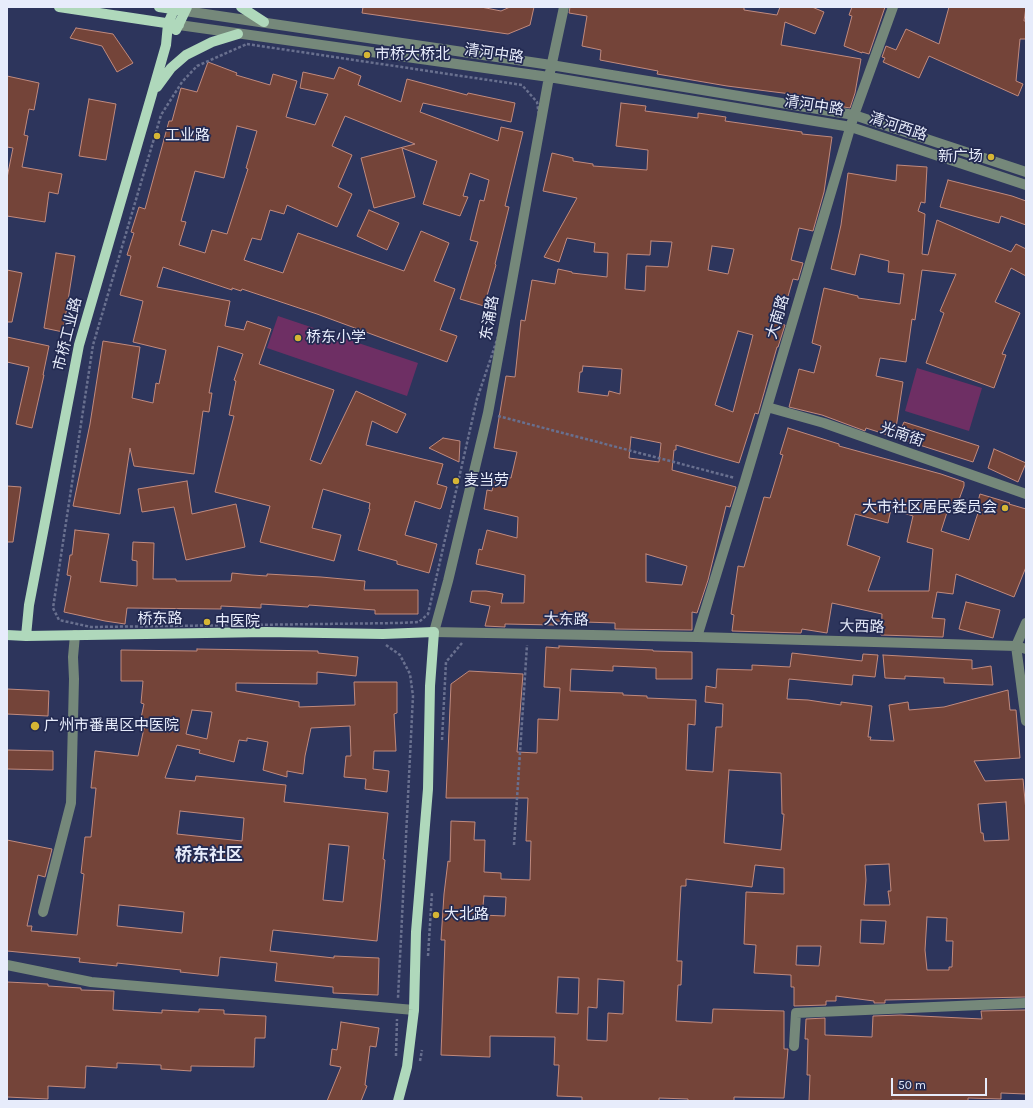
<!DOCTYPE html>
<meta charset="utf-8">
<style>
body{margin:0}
#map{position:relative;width:1033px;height:1108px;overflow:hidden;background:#2d355c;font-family:Karla,sans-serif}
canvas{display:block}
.frame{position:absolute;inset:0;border:8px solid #e7ecfb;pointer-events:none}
.scale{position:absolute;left:891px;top:1078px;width:96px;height:18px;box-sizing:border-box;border:2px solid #e7ecfb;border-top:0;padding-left:5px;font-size:12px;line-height:14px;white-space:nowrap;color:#e7ecfb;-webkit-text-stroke:3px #232a51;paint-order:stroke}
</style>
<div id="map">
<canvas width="1033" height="1108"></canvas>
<div class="frame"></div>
<div class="scale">50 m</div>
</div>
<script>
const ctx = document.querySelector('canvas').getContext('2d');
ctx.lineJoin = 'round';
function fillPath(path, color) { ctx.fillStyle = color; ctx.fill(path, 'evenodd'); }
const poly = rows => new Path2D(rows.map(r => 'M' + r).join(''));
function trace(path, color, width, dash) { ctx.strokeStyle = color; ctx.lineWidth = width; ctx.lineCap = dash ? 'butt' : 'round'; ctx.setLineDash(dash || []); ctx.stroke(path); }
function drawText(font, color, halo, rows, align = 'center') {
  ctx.font = font + ' Karla,"Noto Sans SC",sans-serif'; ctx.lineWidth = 3.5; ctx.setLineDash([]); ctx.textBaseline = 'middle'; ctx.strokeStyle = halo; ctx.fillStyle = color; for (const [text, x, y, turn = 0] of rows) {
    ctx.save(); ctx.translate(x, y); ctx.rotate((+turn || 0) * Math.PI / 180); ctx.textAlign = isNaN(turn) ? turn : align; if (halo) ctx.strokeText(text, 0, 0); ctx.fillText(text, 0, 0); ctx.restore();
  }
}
fillPath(poly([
 [278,316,418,363,407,396,267,348],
 [917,368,982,388,969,431,905,411]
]), '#6e2f64');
const building = poly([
 [363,7,481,7,501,11,510,7,534,7,530,25,508,34,362,13,363,7],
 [570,7,744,7,744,10,777,15,780,7,812,7,824,12,815,34,785,22,781,45,861,59,855,93,850,108,791,98,791,94,727,86,657,74,658,71,600,60,601,50,582,46,587,16,569,13,570,7],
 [852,7,885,7,869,54,862,52,862,53,844,46,852,16,849,15,852,7],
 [949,7,1026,7,1024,21,1026,21,1026,39,1020,39,1016,81,1023,84,1018,96,929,56,919,78,883,62,885,58,882,57,886,46,896,50,906,29,939,44,949,7],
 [76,28,113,34,133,63,117,72,102,46,70,38,76,28],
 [208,62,237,73,236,75,270,85,273,74,297,81,286,117,315,125,328,94,300,88,303,72,334,79,339,67,361,76,358,85,401,102,407,79,467,95,468,93,515,103,511,122,423,103,420,112,498,141,501,127,523,132,505,206,509,207,495,264,496,265,484,306,460,299,478,242,470,240,480,200,484,201,489,180,470,173,463,196,468,197,460,216,423,204,437,161,402,148,415,197,374,208,361,158,415,144,345,116,332,146,352,155,338,187,352,194,337,227,287,205,284,214,270,210,261,240,252,238,244,260,283,273,298,233,404,271,421,231,449,243,434,281,455,289,440,330,457,336,447,362,317,314,242,289,241,291,232,288,232,290,163,267,157,287,230,301,225,326,244,330,247,321,271,329,259,364,334,390,310,460,321,464,356,391,406,414,397,433,372,421,366,445,443,464,437,484,447,487,441,508,440,509,415,501,405,535,437,544,429,573,397,564,397,561,358,550,370,509,369,509,370,503,323,489,312,528,341,535,334,561,260,542,270,506,215,492,234,416,229,415,236,381,234,380,243,354,218,346,209,393,212,393,209,412,203,411,194,474,134,466,130,448,120,514,73,506,90,424,103,341,140,347,132,398,153,403,156,383,159,384,166,350,133,342,143,301,120,295,131,256,127,255,134,233,131,232,139,207,145,209,169,121,172,121,181,88,197,92,208,62],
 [237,126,257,131,246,168,248,169,227,234,212,230,205,253,179,245,186,222,181,221,195,171,224,178,237,126],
 [7,76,39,83,34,110,29,109,24,135,28,136,22,167,62,174,58,194,49,192,45,222,7,216,7,178,13,148,7,147,7,76],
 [89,99,116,104,106,160,79,156,89,99],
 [621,103,646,106,645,111,698,118,698,113,726,117,725,121,802,132,802,134,832,137,824,192,813,231,799,228,791,260,803,263,798,280,793,279,780,324,785,325,778,347,777,347,758,414,755,413,739,463,676,445,676,450,674,450,672,470,736,487,730,507,726,506,708,580,697,613,692,612,692,630,615,629,615,623,554,621,554,625,505,624,505,627,485,626,490,606,470,602,472,591,486,591,503,594,501,603,524,603,525,575,476,564,479,549,482,550,487,530,517,538,518,517,484,509,487,490,492,491,495,475,511,478,517,452,494,448,506,376,515,377,521,320,525,321,532,280,555,284,558,269,572,272,572,273,607,277,608,253,594,252,595,243,567,238,559,262,544,257,577,198,543,191,552,153,573,158,573,161,593,164,593,166,647,170,648,150,616,146,621,103],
 [651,241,672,242,668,267,646,266,645,291,625,289,627,254,650,255,651,241],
 [712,246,734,249,728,274,708,270,712,246],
 [738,331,753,335,733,412,715,405,738,331],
 [583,366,622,369,620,394,609,391,608,396,578,392,580,372,582,372,583,366],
 [631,437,661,443,659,462,629,458,631,437],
 [646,554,687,566,682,585,646,582,646,554],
 [897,165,927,167,925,203,921,202,918,211,925,214,922,254,928,255,937,220,1011,252,1016,244,1026,249,1026,276,1011,268,995,302,1020,313,1002,354,1006,355,994,388,926,363,944,313,940,311,956,274,922,270,915,320,912,319,906,362,880,358,876,376,903,382,896,428,901,429,904,422,979,446,973,462,866,428,865,431,822,415,789,407,799,369,814,373,821,346,812,343,824,288,858,296,858,298,900,304,904,274,888,272,889,261,860,254,855,275,831,269,841,225,848,173,896,181,897,165],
 [948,180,1012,196,1026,201,1026,225,1001,216,999,223,940,207,948,180],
 [369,210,399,223,387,250,357,236,369,210],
 [56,253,75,256,63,332,44,328,56,253],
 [7,270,22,273,12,322,7,322,7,270],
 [7,337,49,346,43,375,44,375,32,428,16,424,29,367,7,362,7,337],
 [788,428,839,444,839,446,941,474,964,482,964,486,957,505,950,503,941,531,969,540,978,513,975,512,980,494,1010,503,1009,504,1026,509,1026,567,1014,597,956,574,953,594,937,592,932,618,945,619,943,637,881,635,882,614,832,603,827,633,802,629,801,633,732,631,734,615,731,614,738,566,744,567,764,497,770,498,783,455,780,454,788,428],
 [891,509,913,516,907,542,933,549,929,591,868,591,880,557,847,545,855,514,888,523,891,509],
 [443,438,460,441,459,462,429,448,443,438],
 [994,449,1026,463,1018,482,988,468,994,449],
 [187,481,192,514,236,504,245,547,186,560,174,507,142,512,138,489,187,481],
 [7,486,21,487,13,542,7,542,7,486],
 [75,530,109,534,100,582,137,586,137,561,132,560,133,542,154,543,153,579,176,579,176,581,231,581,232,573,252,575,267,576,267,574,321,577,365,581,364,590,418,590,418,614,375,614,375,610,309,605,308,607,261,604,261,608,221,606,221,609,127,608,125,624,105,621,64,612,71,576,67,575,70,555,72,555,75,530],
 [966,602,1000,610,993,638,959,629,966,602],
 [559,646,653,650,653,651,692,652,692,679,656,679,656,668,613,666,613,671,571,669,570,691,623,693,623,695,647,696,647,698,696,700,695,725,688,724,686,770,713,772,716,727,722,727,723,704,705,702,706,686,716,688,717,669,752,670,752,665,790,667,792,653,862,661,863,654,878,655,875,677,853,675,852,685,789,679,787,699,808,700,841,705,841,702,872,706,868,737,871,737,870,740,894,741,889,705,908,702,909,710,944,707,1008,690,1010,710,1016,710,1020,758,974,761,985,781,1023,779,1026,811,1026,997,885,1000,885,1003,874,1003,874,1001,836,996,836,1001,826,1001,826,1005,794,1006,794,987,791,987,791,975,754,973,756,945,744,944,746,892,784,894,784,868,755,865,752,887,686,879,686,886,681,886,677,961,682,961,681,985,678,985,676,1021,712,1023,713,1009,784,1011,784,1049,788,1049,784,1098,734,1097,734,1101,688,1101,688,1099,659,1098,659,1101,582,1101,582,1097,557,1096,559,1065,554,1065,555,1037,490,1036,490,1057,441,1055,445,940,441,940,444,894,448,861,450,862,451,821,475,822,474,840,485,840,484,872,501,873,501,879,530,880,531,841,526,841,528,798,446,798,451,684,469,671,523,674,517,752,537,753,538,719,558,720,560,688,544,687,546,647,559,648,559,646],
 [729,770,781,773,782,814,784,814,781,850,724,843,729,770],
 [1006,802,1009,840,984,841,983,833,981,833,978,804,1006,802],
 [889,864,891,891,888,891,890,905,864,905,866,880,865,865,889,864],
 [484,896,506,897,505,916,482,915,484,896],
 [927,917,947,918,946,941,953,941,952,967,949,967,949,970,927,970,925,950,927,917],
 [861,920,886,921,884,944,860,943,861,920],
 [797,946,821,946,819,966,796,965,797,946],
 [558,977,579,978,578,1014,556,1013,558,977],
 [598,979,624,981,623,1014,608,1013,607,1041,587,1040,588,1007,597,1008,598,979],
 [197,649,318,651,318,653,358,657,356,676,317,672,317,684,236,683,236,691,299,702,299,707,355,705,354,682,397,682,397,713,394,714,396,751,374,751,373,769,389,771,387,792,365,789,366,779,344,777,346,756,351,756,350,726,311,728,305,756,303,774,287,771,287,777,263,770,268,742,247,738,247,741,239,740,234,762,199,753,200,750,177,745,165,778,195,781,196,776,286,785,284,802,388,813,383,859,385,860,377,941,273,930,270,951,334,958,334,956,379,958,378,995,333,993,333,987,275,981,277,963,220,957,218,976,180,972,181,970,117,963,117,966,79,962,80,958,7,951,7,840,52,849,45,877,38,875,27,926,32,926,31,931,77,935,84,874,81,873,85,837,91,837,96,788,91,788,95,751,138,756,146,719,141,718,144,704,141,703,143,681,121,681,121,650,197,651,197,649],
 [192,710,212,712,207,739,186,734,192,710],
 [180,811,244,818,242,841,177,834,180,811],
 [329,844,349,846,343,902,323,900,329,844],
 [119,905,184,912,182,933,117,926,119,905],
 [883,655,972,660,972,669,991,666,993,685,944,683,944,678,905,676,905,679,885,678,883,655],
 [7,689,49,691,48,716,7,714,7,689],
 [7,750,53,751,53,770,7,769,7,750],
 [7,982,48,984,48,986,81,988,81,990,114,991,113,1010,162,1013,162,1010,199,1012,199,1009,224,1010,224,1014,266,1016,265,1038,255,1038,254,1067,191,1066,191,1071,161,1069,161,1065,117,1063,117,1068,86,1066,85,1088,48,1086,48,1099,7,1097,7,982],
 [1026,1010,1026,1094,1001,1093,1001,1099,968,1098,968,1101,892,1100,892,1101,809,1101,810,1075,807,1075,808,1039,805,1039,806,1019,825,1018,825,1035,872,1037,873,1016,900,1015,982,1019,981,1011,1026,1010],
 [341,1022,379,1028,376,1047,370,1046,365,1085,367,1086,361,1101,327,1101,341,1067,330,1065,332,1049,337,1050,341,1022]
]);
fillPath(building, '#744439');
trace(building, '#c18a7d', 1);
trace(poly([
 [247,44,522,85,537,102,542,135,501,328,477,399,428,614,419,622,399,623,91,627,59,620,53,608,93,345,161,115,182,82,197,66,247,44],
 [498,416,735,478],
 [386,645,400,655,410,674,413,696,398,998],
 [442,740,446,662,462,643],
 [514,845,527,645],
 [428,956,432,893],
 [396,1056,397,1019],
 [420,1061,422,1050]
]), '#69708f', 2.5, [3, 2]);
trace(poly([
 [564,7,549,77,488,413,448,581,434,632,697,637,1016,646,1026,649],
 [185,11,551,65,854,115,1026,172],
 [179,25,549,77,851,127,1026,185],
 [767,407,824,423,1026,494],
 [1026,623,1016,646,1026,721],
 [697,637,745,481,854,115,893,7],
 [43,912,71,803,74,679,73,657,75,635],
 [7,965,91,982,414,1010],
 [794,1046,796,1013,1026,1003]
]), '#75887a', 10);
trace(poly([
 [59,7,179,25],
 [159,7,179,10],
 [241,7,264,22],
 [176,30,187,7],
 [157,87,171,68,186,55,212,42,238,34],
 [7,635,26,636,266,632,383,634,434,632,430,686,428,789,416,932,414,1010,407,1067,398,1101],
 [26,636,29,605,79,345,152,94,166,45,168,24,175,7]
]), '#afd8bb', 10);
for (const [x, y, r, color] of [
 [367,55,4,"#d6b534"],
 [157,136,4,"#d6b534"],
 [991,157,4,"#d6b534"],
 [298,338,4,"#d6b534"],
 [456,481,4,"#d6b534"],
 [1005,508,4,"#d6b534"],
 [207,622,4,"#d6b534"],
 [35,726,5,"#d6b534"],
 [436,915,4,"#d6b534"]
]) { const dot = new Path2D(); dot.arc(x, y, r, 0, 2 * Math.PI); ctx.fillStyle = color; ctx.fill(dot); trace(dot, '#232a51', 1.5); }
drawText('15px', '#e7ecfb', '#232a51', [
 ["清河中路",494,54,8],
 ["清河中路",814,106,9],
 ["清河西路",898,127,18],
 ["大南路",778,317,-73],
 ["东涌路",490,318,-80],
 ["市桥工业路",68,334,-76],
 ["光南街",902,435,19],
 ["桥东路",160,619,-1],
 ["大东路",566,620,1],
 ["大西路",862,627,2]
]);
drawText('15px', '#e7ecfb', '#232a51', [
 ["市桥大桥北",375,55],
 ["工业路",165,136],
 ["新广场",983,157,"right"],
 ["桥东小学",306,338],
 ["麦当劳",464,481],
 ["大市社区居民委员会",997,508,"right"],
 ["中医院",215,622],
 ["广州市番禺区中医院",44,726],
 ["大北路",444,915]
], 'left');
drawText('bold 17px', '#e7ecfb', '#232a51', [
 ["桥东社区",209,855]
]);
</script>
